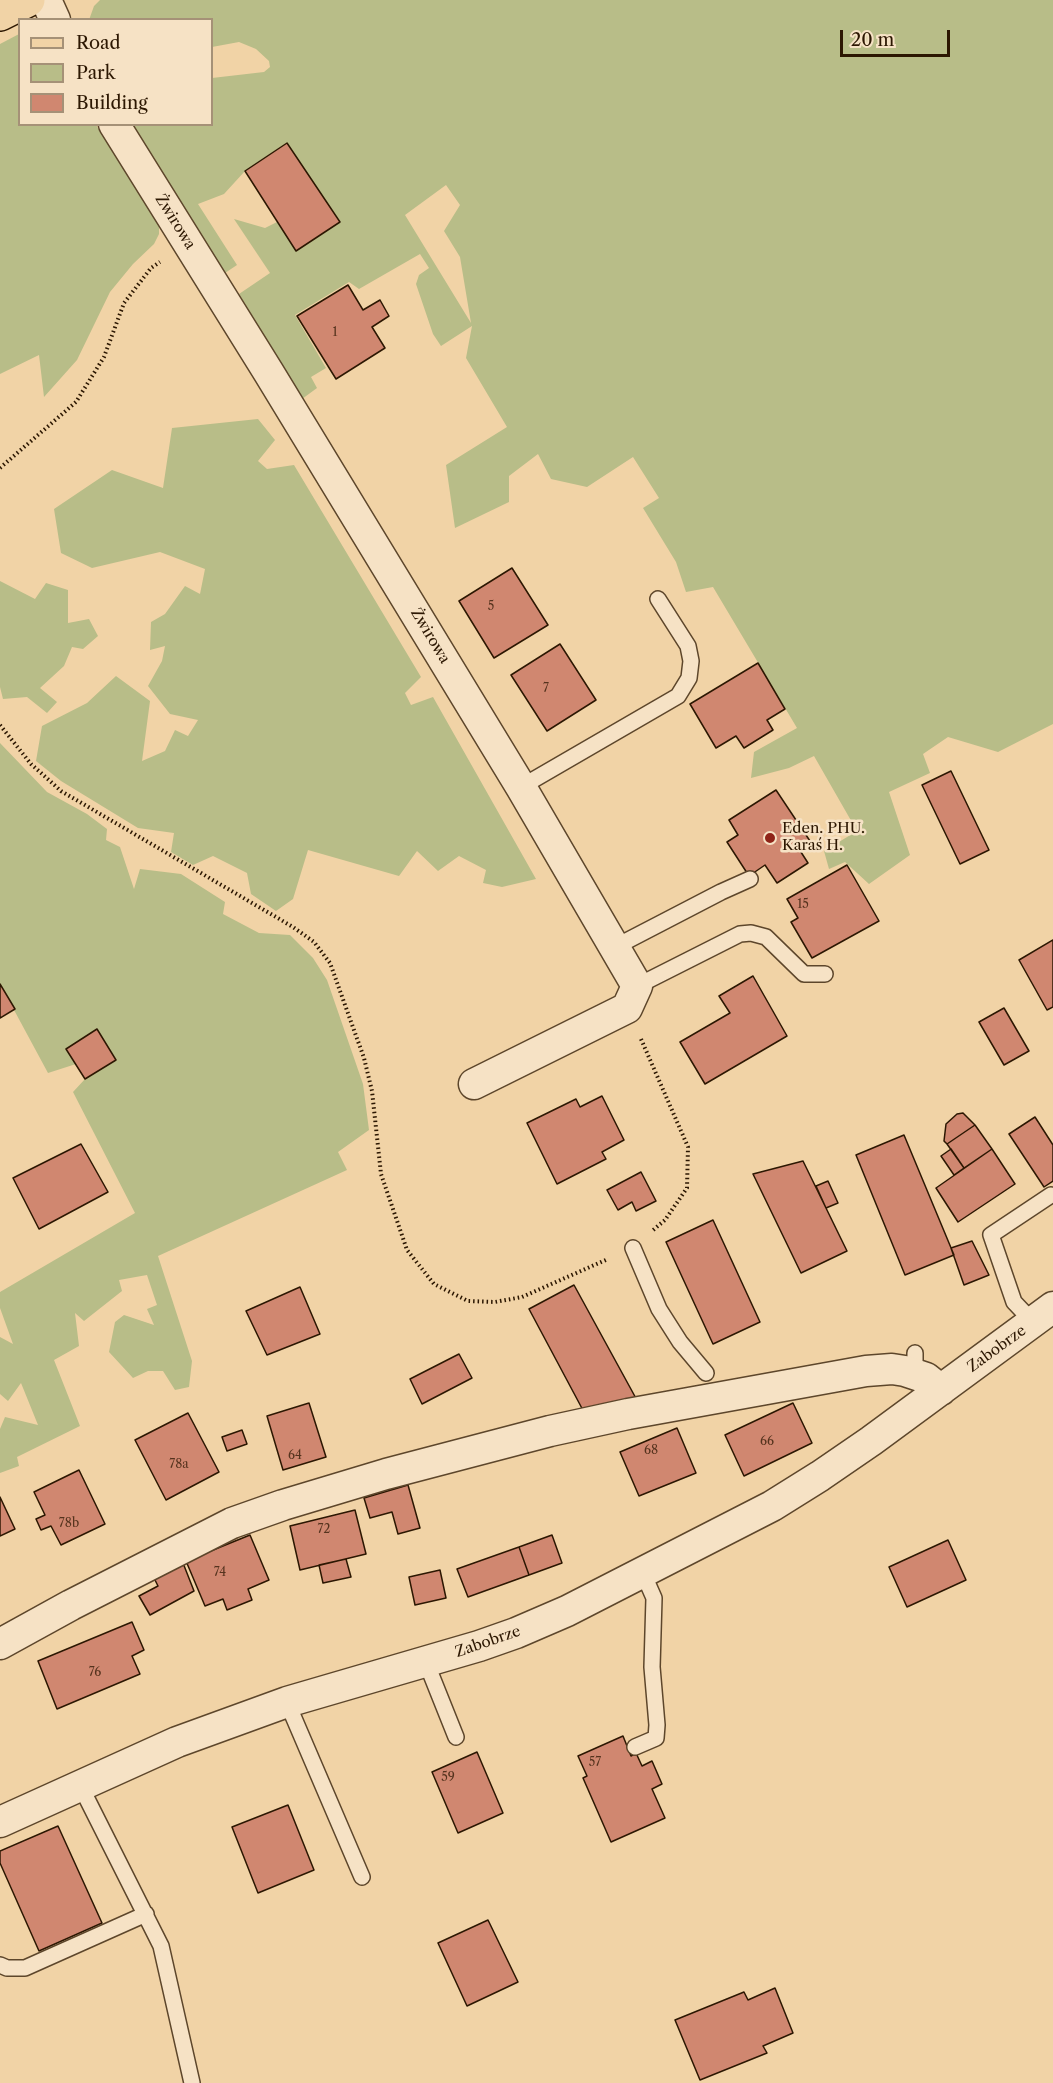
<!DOCTYPE html>
<meta charset="utf-8">
<style>
body{margin:0}
#map{position:relative;width:1053px;height:2083px;overflow:hidden;background:#f1d3a6;font-family:"Libre Caslon Text",serif}
canvas{display:block}
.legend{position:absolute;left:18px;top:18px;width:195px;height:108px;box-sizing:border-box;background:#f6e2c5;border:2px solid #a59177;margin:0;padding:8px 10px;list-style:none;font-size:18px;color:#2c1702}
.legend li{display:flex;align-items:center;gap:12px;height:30px}
.legend b{width:30px;border:2px solid #a59177}
.scale{position:absolute;left:840px;top:30px;width:110px;height:27px;box-sizing:border-box;border:3px solid #2c1702;border-top:0;padding-left:8px;font-size:18px;line-height:21px;white-space:nowrap;color:#2c1702;-webkit-text-stroke:4px #f6e2c5;paint-order:stroke}
</style>
<div id="map">
<canvas width="1053" height="2083"></canvas>
<ul class="legend">
<li><b style="height:8px;background:#f1d3a6"></b>Road</li>
<li><b style="height:16px;background:#b8bd88"></b>Park</li>
<li><b style="height:16px;background:#d08770"></b>Building</li>
</ul>
<div class="scale">20 m</div>
</div>
<script>
const ctx = document.querySelector('canvas').getContext('2d');
ctx.lineJoin = 'round';
function fillPath(path, color) { ctx.fillStyle = color; ctx.fill(path, 'evenodd'); }
const poly = rows => new Path2D(rows.map(r => 'M' + r).join(''));
function trace(path, color, width, dash) { ctx.strokeStyle = color; ctx.lineWidth = width; ctx.lineCap = dash ? 'butt' : 'round'; ctx.setLineDash(dash || []); ctx.stroke(path); }
function drawText(font, color, halo, rows, align = 'center') {
  ctx.font = font + ' "Libre Caslon Text",serif'; ctx.lineWidth = 5; ctx.setLineDash([]); ctx.textBaseline = 'middle'; ctx.strokeStyle = halo; ctx.fillStyle = color; for (const [text, x, y, turn = 0] of rows) {
    ctx.save(); ctx.translate(x, y); ctx.rotate((+turn || 0) * Math.PI / 180); ctx.textAlign = isNaN(turn) ? turn : align; if (halo) ctx.strokeText(text, 0, 0); ctx.fillText(text, 0, 0); ctx.restore();
  }
}
fillPath(poly([
 [100,0,1053,0,1053,724,998,752,948,737,923,754,930,773,889,792,910,855,869,884,845,862,829,869,824,851,857,831,814,756,789,768,751,778,754,752,797,728,713,587,686,592,676,562,643,508,659,498,633,457,587,487,551,479,538,454,509,476,509,502,455,528,446,465,507,427,466,358,472,326,441,346,433,334,416,284,419,275,429,268,420,254,359,289,349,282,295,315,326,368,311,377,317,388,302,399,239,294,270,273,234,219,265,228,277,222,296,250,340,221,286,143,245,171,224,194,198,204,237,265,225,273,130,125,212,124,212,78,264,72,270,67,269,61,256,49,239,42,212,47,212,20,89,20,94,6],
 [446,185,460,205,444,231,460,257,471,323,405,215],
 [19,34,20,124,96,125,159,222,159,234,154,244,133,264,110,292,77,360,44,397,39,355,0,374,0,44],
 [258,419,275,440,258,461,267,469,294,465,421,677,405,693,411,705,433,697,536,879,502,887,483,883,486,870,459,856,438,871,417,851,399,876,308,850,293,899,276,911,251,894,247,873,213,856,193,865,171,852,174,833,138,828,61,781,36,761,42,726,87,703,116,676,150,701,142,761,165,751,175,730,188,736,198,720,170,714,148,686,162,661,165,646,150,650,151,622,165,614,185,586,200,594,205,569,160,552,92,568,61,553,54,509,112,470,163,488,172,428],
 [0,581,35,599,46,583,68,590,68,623,89,619,98,636,83,649,72,647,64,666,40,688,57,702,47,713,27,697,3,699,0,687],
 [0,743,47,792,87,814,107,829,106,840,120,847,134,889,140,869,181,874,225,902,223,914,259,933,290,935,313,958,327,980,363,1084,369,1130,338,1152,347,1170,158,1256,192,1361,189,1387,175,1390,163,1371,148,1371,133,1378,109,1352,115,1322,124,1315,154,1325,147,1309,157,1305,147,1275,119,1280,122,1291,84,1321,75,1313,79,1346,54,1360,80,1426,17,1457,19,1466,0,1473,0,1429,5,1417,38,1425,21,1383,8,1401,0,1394,0,1337,13,1344,0,1308,0,1292,135,1213,73,1092,85,1079,116,1059,97,1030,76,1064,48,1073,0,984]
]), '#b8bd88');
const building = poly([
 [287,143,340,222,296,251,245,171,287,143],
 [348,285,363,310,380,300,389,316,372,327,385,348,336,379,297,316,348,285],
 [512,568,548,625,494,658,459,601,512,568],
 [560,644,596,700,547,731,511,675,560,644],
 [758,663,785,709,767,720,773,730,744,748,736,736,716,748,690,704,758,663],
 [951,771,989,850,960,864,922,785,951,771],
 [776,790,810,841,799,849,808,863,777,883,765,865,749,876,727,842,738,835,729,820,776,790],
 [847,865,879,921,812,958,791,922,798,918,787,899,847,865],
 [1053,940,1053,1007,1047,1010,1019,960,1053,940],
 [753,976,787,1036,705,1084,680,1042,730,1013,719,996,753,976],
 [0,984,15,1009,0,1018,0,984],
 [1004,1008,1029,1051,1004,1065,979,1022,1004,1008],
 [97,1029,116,1060,85,1079,66,1049,97,1029],
 [602,1096,624,1140,602,1152,606,1159,557,1184,527,1123,576,1099,580,1107,602,1096],
 [963,1113,975,1125,947,1144,944,1141,946,1124,957,1114,963,1113],
 [1035,1117,1053,1145,1053,1181,1044,1187,1009,1134,1035,1117],
 [975,1125,992,1149,964,1168,947,1144,975,1125],
 [904,1135,954,1255,905,1275,856,1155,904,1135],
 [81,1144,108,1192,39,1229,13,1178,81,1144],
 [951,1149,964,1168,954,1175,941,1156,951,1149],
 [992,1149,1015,1184,958,1222,936,1188,992,1149],
 [803,1161,847,1251,801,1273,753,1174,803,1161],
 [641,1172,656,1201,636,1211,632,1202,618,1210,607,1190,641,1172],
 [828,1181,838,1203,826,1208,816,1186,828,1181],
 [713,1220,760,1322,713,1344,666,1242,713,1220],
 [972,1241,989,1275,964,1285,951,1248,972,1241],
 [574,1285,638,1402,585,1414,529,1309,574,1285],
 [300,1287,320,1334,267,1355,246,1311,300,1287],
 [459,1354,472,1378,422,1404,410,1379,459,1354],
 [309,1403,326,1457,283,1470,267,1416,309,1403],
 [793,1403,812,1443,744,1476,725,1435,793,1403],
 [188,1413,219,1472,166,1500,135,1440,188,1413],
 [677,1428,696,1473,639,1496,620,1452,677,1428],
 [242,1430,247,1444,227,1451,222,1437,242,1430],
 [79,1470,105,1524,61,1545,51,1526,41,1530,36,1519,45,1515,34,1492,79,1470],
 [408,1485,420,1528,398,1534,392,1512,370,1518,364,1498,408,1485],
 [0,1497,15,1529,0,1536,0,1497],
 [355,1510,366,1554,300,1570,290,1526,355,1510],
 [250,1535,269,1580,248,1589,252,1600,227,1610,223,1599,205,1606,186,1561,250,1535],
 [552,1535,562,1563,529,1575,519,1547,552,1535],
 [948,1540,966,1580,907,1607,889,1567,948,1540],
 [519,1547,529,1575,468,1597,457,1569,519,1547],
 [346,1559,351,1577,323,1583,319,1565,346,1559],
 [183,1563,194,1591,150,1615,139,1596,158,1586,154,1578,183,1563],
 [440,1570,446,1598,415,1605,409,1577,440,1570],
 [132,1622,144,1650,132,1656,140,1674,57,1709,38,1661,132,1622],
 [623,1736,631,1756,636,1753,642,1766,652,1761,662,1784,652,1789,665,1818,611,1842,583,1778,587,1776,578,1756,623,1736],
 [477,1752,503,1813,458,1833,432,1772,477,1752],
 [288,1805,314,1870,258,1893,232,1827,288,1805],
 [58,1826,102,1923,39,1951,0,1863,0,1851,58,1826],
 [488,1920,518,1982,467,2006,438,1943,488,1920],
 [775,1988,793,2033,763,2046,767,2053,700,2080,675,2020,744,1992,748,2000,775,1988]
]);
fillPath(building, '#d08770');
trace(building, '#2c1702', 1.5);
const lane = poly([
 [521,787,678,696,689,678,691,661,688,646,658,599],
 [615,947,721,892,750,879],
 [637,986,740,934,751,933,766,937,804,974,825,974],
 [633,1248,659,1309,680,1342,706,1373],
 [1033,1322,1014,1302,991,1235,1051,1195],
 [915,1353,915,1373],
 [426,1662,456,1737],
 [287,1702,362,1877],
 [635,1747,656,1738,657,1725,652,1667,654,1598,643,1573],
 [80,1785,161,1946,192,2083],
 [0,1965,7,1968,25,1968,146,1914]
]);
const street = poly([
 [46,0,55,20],
 [114,124,269,373,521,787,637,986,627,1008,474,1084],
 [0,1644,71,1605,232,1523,283,1505,386,1474,550,1431,628,1414,866,1371,892,1369,905,1371,926,1378,941,1390],
 [0,1822,177,1742,287,1702,479,1646,516,1633,567,1611,772,1506,820,1476,871,1441,1053,1307]
]);
const primary = poly([
 [0,14,28,0]
]);
trace(lane, '#5d462b', 18);
trace(street, '#5d462b', 33);
trace(primary, '#2c1702', 36);
trace(poly([
 [0,468,76,402,104,357,124,303,151,268,160,262],
 [0,725,31,764,61,791,293,927,314,942,330,963,364,1058,372,1091,381,1174,407,1250,434,1284,468,1301,495,1302,522,1297,608,1259],
 [641,1039,688,1147,687,1188,665,1220,652,1231]
]), '#2c1702', 4, [1.5, 3]);
trace(lane, '#f6e2c5', 15);
trace(street, '#f6e2c5', 30);
trace(primary, '#f1d3a6', 33);
for (const [x, y, r, color] of [
 [770,838,6,"#8f2418"]
]) { const dot = new Path2D(); dot.arc(x, y, r, 0, 2 * Math.PI); ctx.fillStyle = color; ctx.fill(dot); trace(dot, '#f6e2c5', 2); }
drawText('12px', '#55331e', null, [
 ["1",335,333],
 ["5",491,607],
 ["7",546,689],
 ["15",803,905],
 ["66",767,1442],
 ["68",651,1451],
 ["64",295,1456],
 ["78a",179,1465],
 ["78b",69,1524],
 ["72",324,1530],
 ["74",220,1573],
 ["76",95,1673],
 ["57",595,1763],
 ["59",448,1778]
]);
drawText('15px', '#2c1702', '#f6e2c5', [
 ["Żwirowa",175,222,58],
 ["Żwirowa",430,636,59],
 ["Zabobrze",997,1349,-36],
 ["Zabobrze",488,1642,-19]
]);
drawText('15px', '#2c1702', '#f6e2c5', [
 ["Eden. PHU.",782,829],
 ["Karaś H.",782,846]
], 'left');
</script>
